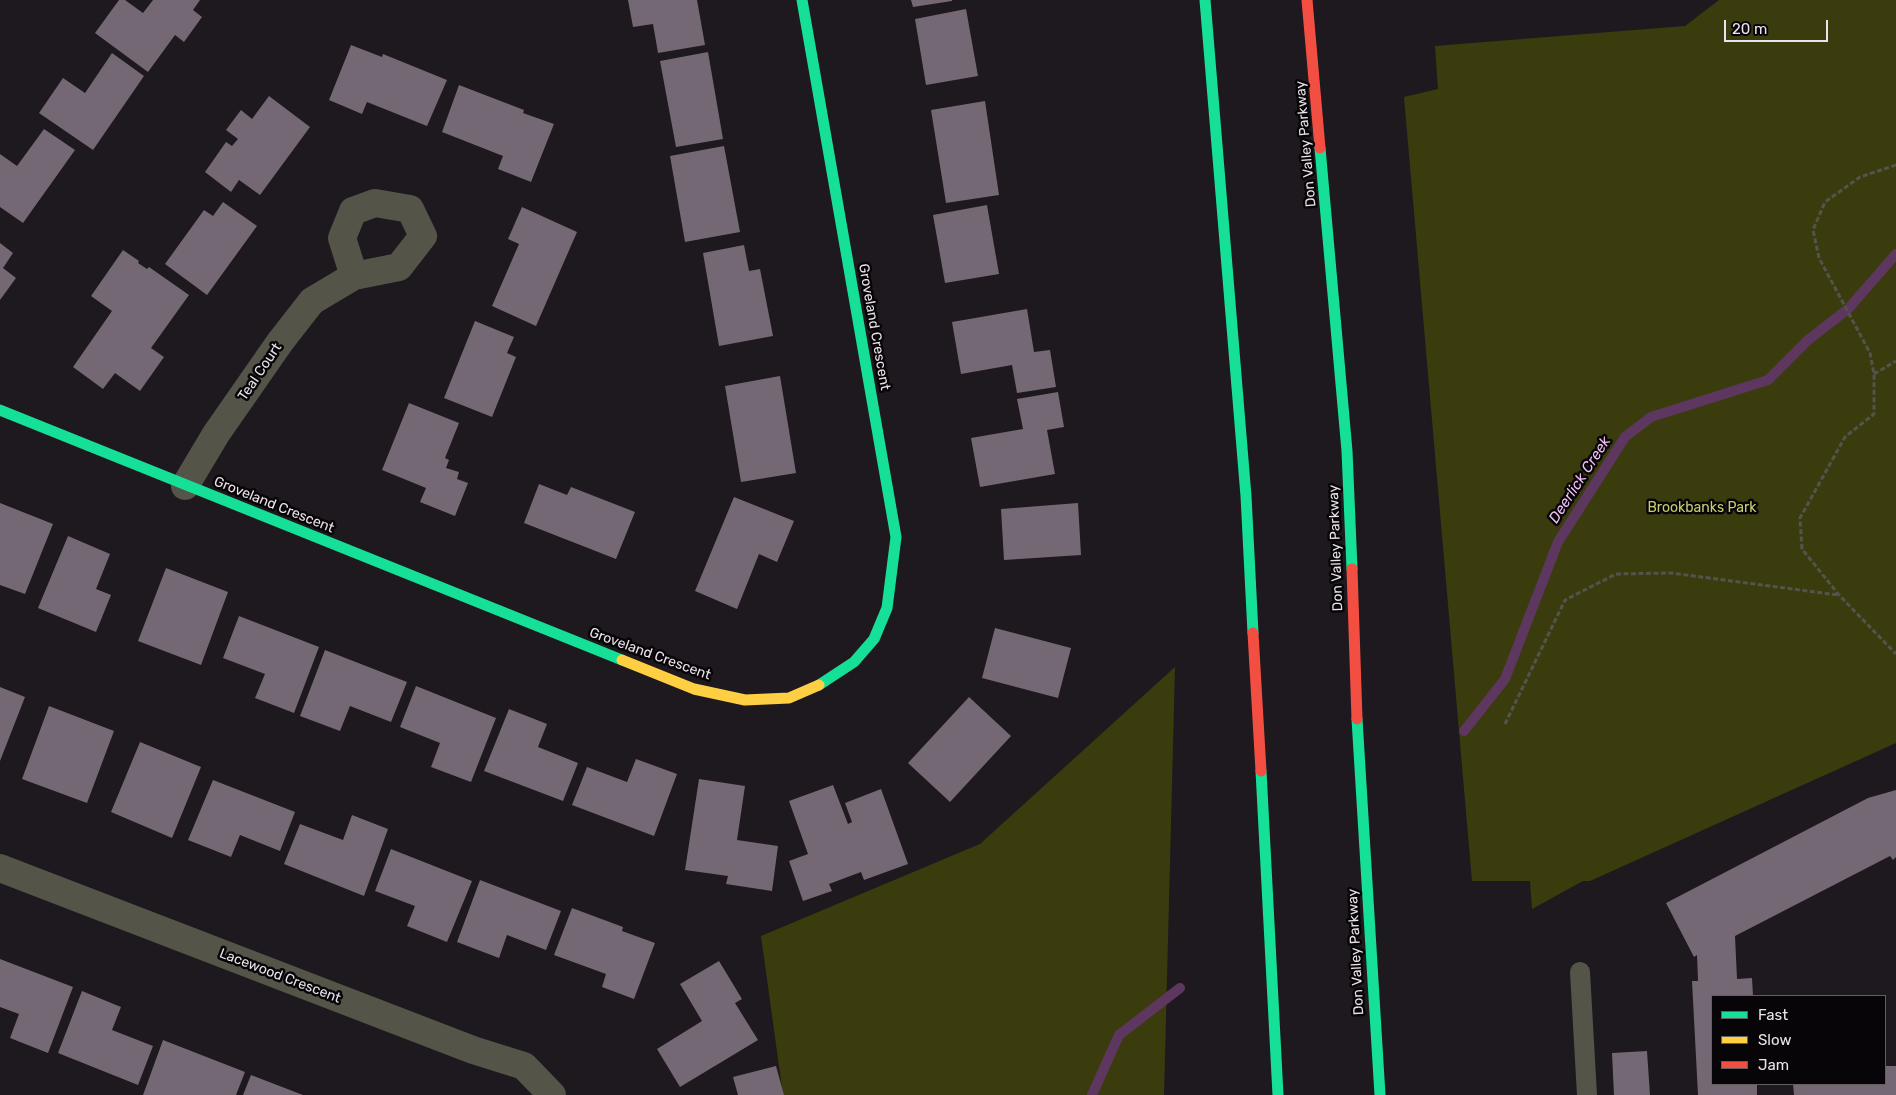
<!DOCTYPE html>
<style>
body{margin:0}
#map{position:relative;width:1896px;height:1095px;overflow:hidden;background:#1e191e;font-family:Rubik,sans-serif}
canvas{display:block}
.legend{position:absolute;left:1711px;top:995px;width:175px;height:90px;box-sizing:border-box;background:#070508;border:1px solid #625e62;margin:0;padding:6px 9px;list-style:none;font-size:15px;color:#eae3ea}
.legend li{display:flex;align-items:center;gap:10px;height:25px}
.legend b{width:25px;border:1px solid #625e62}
.scale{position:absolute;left:1724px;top:20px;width:104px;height:22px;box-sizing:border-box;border:2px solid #eae3ea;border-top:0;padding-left:6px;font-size:15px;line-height:18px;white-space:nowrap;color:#eae3ea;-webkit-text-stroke:4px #070508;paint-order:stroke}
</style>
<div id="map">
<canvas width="1896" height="1095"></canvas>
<ul class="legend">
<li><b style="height:6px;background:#16e098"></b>Fast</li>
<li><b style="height:6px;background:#ffcf43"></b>Slow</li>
<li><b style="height:6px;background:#f24e42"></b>Jam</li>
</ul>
<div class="scale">20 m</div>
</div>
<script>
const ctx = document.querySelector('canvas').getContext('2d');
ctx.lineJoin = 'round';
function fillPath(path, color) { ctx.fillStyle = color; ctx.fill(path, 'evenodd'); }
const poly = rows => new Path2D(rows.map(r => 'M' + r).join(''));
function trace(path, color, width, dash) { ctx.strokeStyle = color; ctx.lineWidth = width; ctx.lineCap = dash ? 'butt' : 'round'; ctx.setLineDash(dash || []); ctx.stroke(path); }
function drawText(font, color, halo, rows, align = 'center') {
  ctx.font = font + ' Rubik,sans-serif'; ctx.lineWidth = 5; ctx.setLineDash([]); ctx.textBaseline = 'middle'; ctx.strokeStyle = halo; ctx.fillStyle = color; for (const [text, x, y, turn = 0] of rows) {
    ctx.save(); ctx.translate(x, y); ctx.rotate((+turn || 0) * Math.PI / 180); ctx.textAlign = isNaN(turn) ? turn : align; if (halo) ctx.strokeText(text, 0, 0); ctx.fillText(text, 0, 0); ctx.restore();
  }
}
fillPath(poly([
 [1719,0,1896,0,1896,743,1590,881,1583,881,1532,909,1530,881,1472,881,1404,97,1438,89,1435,46,1685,26],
 [1175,667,1164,1095,783,1095,761,936,980,844]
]), '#3b3c0e');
trace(poly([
 [1464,731,1505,679,1558,542,1625,437,1651,417,1768,380,1808,340,1848,309,1896,254],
 [1092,1095,1119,1035,1180,988]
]), '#5e3760', 10);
fillPath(poly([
 [119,0,125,0,143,13,153,0,200,0,193,10,202,17,184,42,175,35,148,72,95,33],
 [628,0,697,0,705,45,658,53,653,24,633,27],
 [911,0,952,0,952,1,913,7],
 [966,9,978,76,926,85,915,19],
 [351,45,382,57,383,54,447,80,427,126,367,102,362,114,329,100],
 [708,52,723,139,676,147,660,61],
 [112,53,144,76,93,150,39,113,63,78,85,93],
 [459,85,524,110,523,113,554,124,531,182,498,169,503,156,442,132],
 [269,96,310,127,260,195,239,180,231,192,205,172,226,142,232,146,238,139,226,130,241,110,252,119],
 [985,101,999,195,946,203,931,110],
 [44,129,75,150,23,223,0,207,0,154,17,166],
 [724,146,740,232,685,242,670,156],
 [223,202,257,226,207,295,165,264,204,210,213,216],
 [987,205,999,274,945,283,933,215],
 [522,207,577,232,536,326,492,306,519,244,508,239],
 [0,243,13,253,3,268,16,278,0,300],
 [744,245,749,271,760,269,773,336,719,346,703,253],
 [123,250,139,261,138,263,147,269,149,267,189,295,151,348,164,357,140,391,115,373,103,389,73,367,112,311,91,296],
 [1027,309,1034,352,1050,350,1056,387,1017,393,1012,365,961,374,952,322],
 [475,321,514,337,507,353,516,357,492,417,444,398],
 [780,376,796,473,741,482,725,386],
 [1058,392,1064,427,1047,430,1055,474,980,487,971,438,1023,429,1017,399],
 [409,403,459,423,445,458,449,460,446,468,459,472,457,479,468,483,455,516,420,502,426,488,382,470],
 [539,484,567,495,571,487,635,512,616,559,524,523],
 [734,497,794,521,777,562,759,554,737,609,695,591],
 [0,503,53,524,25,594,0,585],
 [1078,503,1081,555,1004,560,1001,509],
 [68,536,110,554,96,589,111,595,96,632,38,608],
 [166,568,228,592,201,665,138,641],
 [239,616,319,647,294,713,255,698,265,674,223,658],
 [995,628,1071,648,1058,698,982,678],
 [325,650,407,682,391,722,350,706,340,731,300,716],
 [416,686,496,718,471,782,431,767,440,743,400,727],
 [0,687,25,697,0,761],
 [969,697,1011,736,950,802,908,763],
 [49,706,114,731,87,803,22,779],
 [509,709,547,724,538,747,578,763,563,801,484,771],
 [140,742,201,767,172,838,111,812],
 [636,759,677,774,654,836,572,805,587,767,627,782],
 [699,779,745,786,737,840,778,846,772,891,726,884,728,876,685,870],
 [213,780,295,812,280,851,240,835,231,857,188,840],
 [833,785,848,824,852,822,845,803,881,789,908,864,864,880,861,872,829,884,832,891,803,901,789,861,808,854,789,801],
 [1896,790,1896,857,1893,860,1890,856,1735,936,1737,979,1752,978,1753,996,1712,996,1712,1084,1757,1084,1757,1095,1698,1095,1692,981,1698,981,1697,955,1694,957,1666,903,1868,798],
 [352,815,388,829,364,896,284,864,300,824,343,840],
 [391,849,472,881,447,942,407,926,415,906,375,891],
 [480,880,561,911,546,950,507,935,499,958,457,942],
 [572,908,623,927,622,931,655,943,634,999,602,987,606,974,554,955],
 [0,959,73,987,48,1053,10,1038,19,1014,0,1007],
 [719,961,742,999,735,1003,758,1040,680,1087,657,1049,702,1021,680,984],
 [82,991,121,1007,112,1030,153,1046,138,1085,58,1053],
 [163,1040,245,1072,236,1095,143,1095],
 [1647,1051,1650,1095,1614,1095,1612,1053],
 [776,1066,784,1095,738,1095,733,1077],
 [1885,1066,1896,1066,1896,1095,1794,1095,1793,1084,1885,1084],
 [251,1075,303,1095,243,1095]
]), '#746874');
trace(poly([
 [1896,165,1860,177,1825,202,1813,230,1819,258,1870,353,1874,374,1874,414,1845,437,1800,518,1802,549,1839,595,1896,654],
 [1874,374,1896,361],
 [1505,724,1565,600,1616,574,1671,573,1838,595]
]), '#54534c', 3, [5, 2.5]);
trace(poly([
 [1580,972,1587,1095]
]), '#545448', 20);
trace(poly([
 [185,486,216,434,280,342,312,301,354,276,399,267,423,236,410,209,375,203,353,211,342,238,354,276],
 [0,868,473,1050,524,1066,552,1095]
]), '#545448', 28);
trace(poly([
 [802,0,896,537,887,608,874,639,854,662,819,685],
 [1205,0,1246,496,1253,633],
 [1320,148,1347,451,1352,569],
 [0,410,622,660],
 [1357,719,1380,1095],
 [1261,771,1278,1095]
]), '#16e098', 11);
trace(poly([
 [622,660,694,689,745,700,789,698,819,685]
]), '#ffcf43', 11);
trace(poly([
 [1307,0,1320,148],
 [1352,569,1357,719],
 [1253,633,1261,771]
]), '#f24e42', 11);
drawText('14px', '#eae3ea', '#070508', [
 ["Don Valley Parkway",1306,144,-95],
 ["Groveland Crescent",874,327,80],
 ["Teal Court",260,372,-56],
 ["Groveland Crescent",274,505,22],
 ["Don Valley Parkway",1336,548,-92],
 ["Groveland Crescent",650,654,20],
 ["Don Valley Parkway",1356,952,-93],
 ["Lacewood Crescent",280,976,21]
]);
drawText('14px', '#cacd6f', '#070508', [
 ["Brookbanks Park",1702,508]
]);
drawText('italic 15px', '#f5bff7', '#070508', [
 ["Deerlick Creek",1580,480,-57]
]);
</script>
